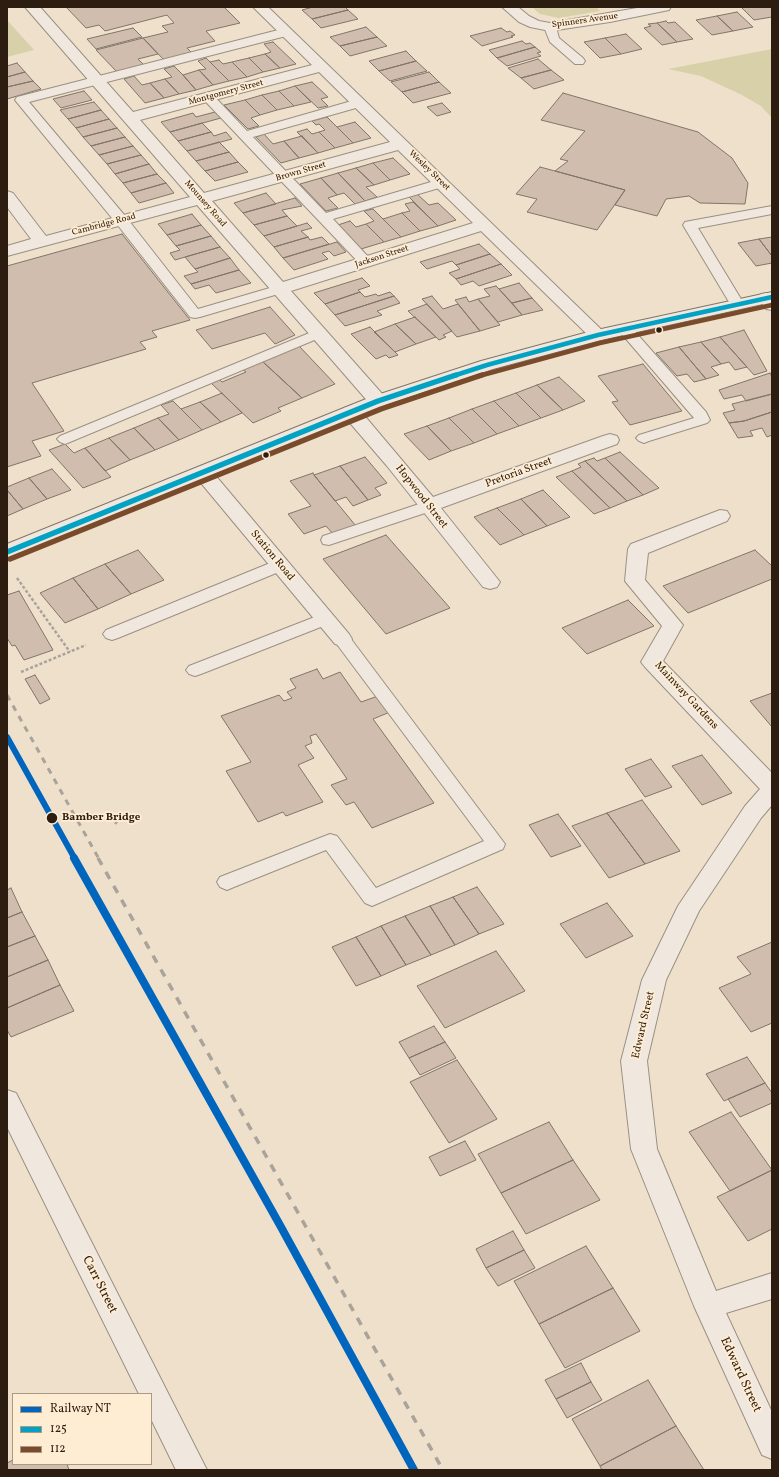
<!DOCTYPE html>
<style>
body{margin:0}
#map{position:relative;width:779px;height:1477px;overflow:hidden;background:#efe0cb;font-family:Vollkorn,serif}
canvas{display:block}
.frame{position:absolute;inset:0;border:8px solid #2d1c10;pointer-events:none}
.legend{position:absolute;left:12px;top:1393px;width:140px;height:72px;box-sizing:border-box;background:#feedd3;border:1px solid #aa9985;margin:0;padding:5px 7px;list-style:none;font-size:12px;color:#2d1c10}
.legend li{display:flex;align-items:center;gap:8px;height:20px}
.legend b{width:20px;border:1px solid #aa9985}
</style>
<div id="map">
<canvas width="779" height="1477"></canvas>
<div class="frame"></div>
<ul class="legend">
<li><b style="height:5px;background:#0065bd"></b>Railway NT</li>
<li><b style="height:5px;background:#02a2c4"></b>125</li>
<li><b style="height:5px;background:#7a4b2a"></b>112</li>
</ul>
</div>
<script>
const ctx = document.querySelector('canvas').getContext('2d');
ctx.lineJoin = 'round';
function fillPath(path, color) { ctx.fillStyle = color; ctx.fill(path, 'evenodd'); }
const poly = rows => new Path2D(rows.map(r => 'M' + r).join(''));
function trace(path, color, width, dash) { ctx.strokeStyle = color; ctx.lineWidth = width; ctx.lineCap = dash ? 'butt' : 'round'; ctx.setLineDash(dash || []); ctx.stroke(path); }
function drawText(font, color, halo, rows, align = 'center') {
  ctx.font = font + ' Vollkorn,serif'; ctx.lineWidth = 3.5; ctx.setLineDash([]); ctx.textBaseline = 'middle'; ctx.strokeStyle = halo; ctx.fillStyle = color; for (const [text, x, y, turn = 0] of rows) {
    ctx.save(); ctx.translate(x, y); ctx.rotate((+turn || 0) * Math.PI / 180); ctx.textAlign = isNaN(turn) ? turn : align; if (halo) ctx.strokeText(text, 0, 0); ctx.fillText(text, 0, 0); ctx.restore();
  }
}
fillPath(poly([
 [532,7,596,7,600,11,559,18,540,14],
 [7,20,34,50,7,57],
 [772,49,772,118,761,106,742,95,701,76,668,69]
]), '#d7d0a9');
const building = poly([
 [66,7,224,7,240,23,206,31,215,41,187,48,192,53,164,60,143,38,168,32,162,26,174,23,167,15,105,31,99,25,86,28,66,7],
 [313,7,345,7,348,10,312,19,302,10,313,7],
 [741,7,772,7,772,17,754,20,741,7],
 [348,10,358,19,321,28,312,19,348,10],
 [737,12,753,27,733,31,717,16,737,12],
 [717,16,733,31,712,35,696,20,717,16],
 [666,21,668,23,675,22,693,39,677,42,657,23,666,21],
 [657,23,677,42,662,45,644,28,651,26,648,24,657,23],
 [366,27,377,37,340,46,330,37,366,27],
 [133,28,142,37,96,49,87,39,133,28],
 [501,28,507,32,510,31,515,35,511,36,513,37,482,46,470,36,501,28],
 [626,34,642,49,621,54,605,38,626,34],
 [377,37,387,46,350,56,340,46,377,37],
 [143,38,158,54,138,59,144,65,117,72,96,50,143,38],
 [605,38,621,54,600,58,584,42,605,38],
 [522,41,526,44,530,43,535,47,497,58,489,50,522,41],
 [273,42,296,64,280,68,265,54,271,52,264,44,273,42],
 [535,47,541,52,537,53,541,56,507,66,497,58,535,47],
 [406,51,416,61,379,71,369,61,406,51],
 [265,54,280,68,263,72,249,58,265,54],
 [206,58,229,81,213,85,199,70,206,69,198,61,206,58],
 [249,58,263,72,247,77,232,62,249,58],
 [538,59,551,70,521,78,508,68,538,59],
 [219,60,223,64,232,62,247,77,229,81,210,62,219,60],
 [416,61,427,71,390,81,379,71,416,61],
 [17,63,25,72,7,77,7,66,17,63],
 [174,66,183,75,196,90,179,94,165,79,172,77,164,69,174,66],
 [199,70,213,85,196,90,183,75,199,70],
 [551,70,564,80,534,89,521,78,551,70],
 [25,72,33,81,7,87,7,77,25,72],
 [429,72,439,82,402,92,391,82,429,72],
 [134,76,142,85,150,83,164,98,145,103,124,79,134,76],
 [165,79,179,94,164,98,150,83,165,79],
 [33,81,41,89,7,99,7,87,33,81],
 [312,82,328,97,321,99,328,106,318,108,295,86,312,82],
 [439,82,451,93,413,103,402,92,439,82],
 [295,86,311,102,294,106,279,91,295,86],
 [84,91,92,100,61,108,53,99,84,91],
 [279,91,294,106,277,110,262,95,279,91],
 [563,93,698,132,732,158,748,183,745,204,700,203,689,196,666,199,657,216,615,205,625,190,555,171,568,161,560,159,585,131,541,120,563,93],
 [262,95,277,110,260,115,245,100,262,95],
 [245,100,260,115,251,118,259,126,248,129,224,105,245,100],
 [94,102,101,110,68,119,60,110,94,102],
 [442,103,451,112,437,116,427,107,442,103],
 [101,110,109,119,76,128,68,119,101,110],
 [215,112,221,118,170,132,161,122,193,113,196,117,215,112],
 [327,117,353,143,335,148,319,132,325,130,319,124,316,125,312,121,327,117],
 [109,119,117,128,83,137,76,128,109,119],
 [355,122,371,138,353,143,337,127,355,122],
 [202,123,211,132,178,141,170,132,202,123],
 [117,128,125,137,91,146,83,137,117,128],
 [307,129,312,134,319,132,335,148,318,153,297,132,307,129],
 [211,132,214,136,226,132,232,139,187,151,178,141,211,132],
 [264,134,273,144,284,141,299,158,281,163,256,137,264,134],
 [302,136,318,153,299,158,284,141,302,136],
 [125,137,133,146,99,155,91,146,125,137],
 [219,142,229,152,196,161,187,151,219,142],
 [133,146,141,155,107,164,99,155,133,146],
 [229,152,238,162,205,171,196,161,229,152],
 [141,155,149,164,115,174,107,164,141,155],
 [393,158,410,174,390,180,373,163,393,158],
 [238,162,248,172,215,181,205,171,238,162],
 [373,163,390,180,374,185,356,168,373,163],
 [149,164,157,174,123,183,115,174,149,164],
 [540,167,555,171,625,190,597,230,527,212,537,199,516,194,540,167],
 [356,168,374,185,366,187,377,197,365,201,338,173,356,168],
 [338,173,365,201,355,204,344,193,337,195,321,178,338,173],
 [157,174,166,183,131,193,123,183,157,174],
 [321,178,337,195,328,198,338,208,326,211,300,184,321,178],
 [166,183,174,193,139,203,131,193,166,183],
 [266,193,276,204,243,213,234,203,266,193],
 [417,194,429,205,438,203,456,220,438,226,409,197,417,194],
 [295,198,302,206,282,210,287,216,254,225,243,213,295,198],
 [413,202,438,226,420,231,402,213,410,211,405,204,413,202],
 [373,209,401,237,384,242,366,224,374,221,364,211,373,209],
 [402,213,420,231,401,237,383,219,402,213],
 [192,214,201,225,167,235,158,224,192,214],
 [287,216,297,226,264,236,254,225,287,216],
 [350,221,356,227,366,224,384,242,361,249,338,225,350,221],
 [307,223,312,228,301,231,308,237,274,247,264,236,307,223],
 [201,225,211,236,176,246,167,235,201,225],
 [122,234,190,320,152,331,157,337,140,342,146,349,32,383,64,431,32,441,41,456,7,467,7,266,122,234],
 [211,236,220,247,175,260,170,253,180,250,176,246,211,236],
 [308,237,310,240,322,237,329,244,283,258,274,247,308,237],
 [772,237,772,256,759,239,772,237],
 [759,239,772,256,772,263,756,266,738,243,759,239],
 [337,242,346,252,334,256,329,251,322,253,328,259,294,270,283,258,337,242],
 [479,244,490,254,456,265,452,261,427,269,420,262,479,244],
 [220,247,230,258,195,269,185,257,220,247],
 [490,254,501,264,456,279,449,273,460,269,456,265,490,254],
 [230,258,239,270,191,284,184,276,198,272,195,269,230,258],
 [501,264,512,275,479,286,473,281,461,285,456,279,501,264],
 [239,270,251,283,216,293,209,285,195,289,191,284,239,270],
 [362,278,370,286,358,290,360,292,325,304,314,293,362,278],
 [519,283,532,298,512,303,499,289,519,283],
 [496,286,499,289,522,315,498,322,478,299,490,296,484,289,496,286],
 [360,292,365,297,376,294,378,296,390,292,394,296,335,315,325,304,360,292],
 [394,296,400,303,377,311,382,315,345,326,335,315,394,296],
 [432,296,443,309,458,304,480,331,457,337,422,299,432,296],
 [466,297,469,302,478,299,500,325,480,331,455,300,466,297],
 [532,298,543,310,522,315,512,303,532,298],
 [427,304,452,331,443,335,446,337,439,340,408,311,427,304],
 [270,307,295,335,275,344,265,333,212,349,196,330,270,307],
 [415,317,436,337,416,344,395,324,415,317],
 [395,324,416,344,395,352,374,332,395,324],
 [370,327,398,355,389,358,386,355,376,359,351,334,370,327],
 [744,330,767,371,754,375,720,337,744,330],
 [720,337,747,367,735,370,729,362,721,364,701,342,720,337],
 [701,342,721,364,711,367,719,375,706,379,679,347,701,342],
 [299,346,335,384,302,398,262,361,299,346],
 [679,347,706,379,694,382,687,374,677,376,656,353,679,347],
 [262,361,302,398,278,408,281,411,253,423,210,382,219,379,222,382,246,372,242,369,262,361],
 [643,364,682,411,630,425,612,402,618,401,598,376,643,364],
 [770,373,772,377,772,394,746,401,742,395,724,399,719,390,770,373],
 [559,377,585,401,563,410,537,385,559,377],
 [537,385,563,410,541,418,516,393,537,385],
 [222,393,242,413,221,422,200,402,222,393],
 [516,393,541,418,519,426,494,401,516,393],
 [772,394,772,412,744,421,729,423,723,413,735,410,732,404,772,394],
 [173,401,202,430,179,440,158,418,169,414,161,405,173,401],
 [494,401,519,426,497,434,472,409,494,401],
 [200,402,221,422,202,430,181,409,200,402],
 [472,409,497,434,474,443,449,418,472,409],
 [772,412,772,435,767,437,762,428,750,431,753,436,738,438,729,423,744,421,772,412],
 [158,418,179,440,155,450,134,428,158,418],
 [449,418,474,443,451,451,427,426,449,418],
 [427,426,451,451,429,460,404,434,427,426],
 [134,428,155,450,130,460,109,438,134,428],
 [109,438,130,460,105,471,85,448,109,438],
 [65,444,74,453,85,448,111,477,83,488,49,450,65,444],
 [620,452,659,488,643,495,605,458,620,452],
 [365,457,387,483,375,488,381,495,368,500,340,466,365,457],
 [594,458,597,461,605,458,643,495,627,501,585,461,594,458],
 [585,461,627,501,610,508,572,471,581,467,578,464,585,461],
 [340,466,361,491,368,500,353,506,346,497,335,501,314,475,340,466],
 [52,469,71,490,47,499,29,478,52,469],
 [572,471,610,508,594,514,556,477,572,471],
 [313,473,314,475,356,526,333,534,326,526,304,534,288,514,311,506,290,481,313,473],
 [29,478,47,499,23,509,7,490,7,487,29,478],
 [7,490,23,509,7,516,7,490],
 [543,490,570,517,547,526,521,499,543,490],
 [521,499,547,526,524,535,497,508,521,499],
 [497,508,524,535,500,545,474,517,497,508],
 [386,535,450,608,386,634,323,559,386,535],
 [138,550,164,580,131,594,105,564,138,550],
 [755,550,772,566,772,579,688,613,663,586,755,550],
 [105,564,131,594,98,609,73,578,105,564],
 [73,578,98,609,65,623,40,593,73,578],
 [19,591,53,650,24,660,15,645,12,646,7,638,7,595,19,591],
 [628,600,654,626,587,654,562,628,628,600],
 [317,669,323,679,340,672,361,702,378,696,390,712,373,719,434,803,372,828,354,802,346,805,331,785,347,779,316,734,310,736,312,743,305,746,314,758,298,765,323,802,286,816,283,812,258,822,226,771,251,762,221,716,279,695,284,701,292,698,287,692,296,688,290,679,317,669],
 [35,675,50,699,40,704,25,679,35,675],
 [772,693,772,727,750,701,772,693],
 [702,755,732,793,702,805,672,766,702,755],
 [651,759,672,787,645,797,625,769,651,759],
 [642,800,680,851,645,864,607,813,642,800],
 [607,813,645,864,609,878,572,826,607,813],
 [558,814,581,846,551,857,529,825,558,814],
 [477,887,504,924,479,934,453,897,477,887],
 [11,888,22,912,7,918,7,890,11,888],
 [453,897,479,934,455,945,430,906,453,897],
 [607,903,633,936,586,958,560,924,607,903],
 [430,906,455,945,431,955,405,916,430,906],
 [22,912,35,936,7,947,7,918,22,912],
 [405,916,431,955,406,965,381,926,405,916],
 [381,926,406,965,381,976,356,937,381,926],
 [35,936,48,960,7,977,7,947,35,936],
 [356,937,381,976,356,986,332,947,356,937],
 [772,942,772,1023,751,1032,719,988,751,974,737,957,772,942],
 [496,951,525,991,445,1028,417,986,496,951],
 [48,960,60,985,7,1008,7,977,48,960],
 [60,985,74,1011,11,1037,7,1030,7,1008,60,985],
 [434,1026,445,1042,409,1058,399,1042,434,1026],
 [445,1042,456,1058,420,1075,409,1058,445,1042],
 [747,1057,765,1083,724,1101,706,1074,747,1057],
 [457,1060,497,1119,449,1143,410,1082,457,1060],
 [765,1083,772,1093,772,1103,740,1117,728,1099,765,1083],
 [731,1112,772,1170,730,1191,689,1132,731,1112],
 [549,1122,573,1160,501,1193,478,1154,549,1122],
 [465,1141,476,1160,440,1176,429,1157,465,1141],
 [573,1160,600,1200,526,1234,501,1193,573,1160],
 [772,1170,772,1229,748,1241,717,1197,772,1170],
 [513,1231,524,1250,486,1268,476,1249,513,1231],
 [586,1246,613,1288,539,1324,514,1281,586,1246],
 [524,1250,535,1268,498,1286,486,1268,524,1250],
 [613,1288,640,1331,565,1368,539,1324,613,1288],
 [581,1363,591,1382,556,1399,545,1380,581,1363],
 [648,1380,676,1426,600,1466,572,1419,648,1380],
 [591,1382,602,1400,567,1418,556,1399,591,1382],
 [676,1426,704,1470,602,1470,600,1466,676,1426],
 [13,1460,13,1464,67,1464,69,1470,7,1470,7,1463,13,1460]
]);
fillPath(building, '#d0bdad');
trace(building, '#7f7569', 1);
const service = poly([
 [550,23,554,24,556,27,559,38,583,58,585,61,583,64,575,64,550,42,544,27,546,24,550,23],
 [286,28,290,29,292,32,290,35,29,102,126,217,198,309,280,285,285,286,287,289,285,292,200,317,195,318,190,317,116,223,15,100,17,97,286,28],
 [209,94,213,95,247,131,355,100,363,100,365,103,363,106,253,137,326,213,441,179,446,180,448,183,446,186,333,219,373,262,371,265,366,266,361,265,205,101,203,98,205,95,209,94],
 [772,206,772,214,698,228,744,304,742,307,737,308,732,307,683,225,685,222,690,221,772,206],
 [625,325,630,326,706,412,710,420,707,423,649,441,644,443,639,441,636,438,639,435,694,418,620,332,618,329,620,326,625,325],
 [319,329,324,330,326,333,324,336,70,442,65,444,60,442,57,439,60,436,319,329],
 [428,501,434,502,436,506,434,510,329,545,323,544,321,540,323,536,428,501],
 [280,559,286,561,288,565,286,569,118,638,112,640,106,638,103,634,106,630,280,559],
 [325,613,331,615,333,619,331,623,201,674,195,676,189,674,186,670,189,666,325,613],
 [342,633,348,635,505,844,503,849,372,906,365,903,326,850,234,887,227,890,220,887,217,882,220,877,330,834,337,836,376,888,484,841,336,643,333,639,336,635,342,633]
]);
const minor = poly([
 [25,7,40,7,133,112,312,65,253,7,268,7,607,335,604,339,598,340,592,339,481,231,291,291,385,397,387,401,385,405,378,407,371,405,197,205,7,256,7,246,31,239,7,207,7,191,13,193,46,236,190,197,25,7],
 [319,72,390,142,204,193,140,120,319,72],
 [398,150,473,223,283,282,212,201,398,150],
 [502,7,518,7,529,16,539,21,550,23,643,7,671,7,669,10,610,22,550,31,530,27,519,22,502,7],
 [767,293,772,294,772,310,766,309,758,298,761,294,767,293],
 [351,406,358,408,433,497,603,436,610,434,617,436,619,440,617,444,441,508,500,582,497,587,490,589,483,587,387,466,344,416,342,412,344,408,351,406],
 [203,467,210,469,349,634,352,639,349,644,342,646,335,644,196,477,193,473,196,469,203,467],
 [720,510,727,511,730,516,727,521,648,553,645,580,683,625,663,661,772,773,772,805,761,818,699,911,666,980,647,1061,657,1149,716,1291,772,1273,772,1299,726,1313,772,1412,772,1459,762,1455,694,1306,631,1149,621,1061,642,980,678,906,745,806,760,789,645,667,641,662,662,626,625,581,628,549,631,544,720,510],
 [7,1090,16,1093,207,1470,176,1470,151,1419,151,1394,139,1394,7,1127,7,1090]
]);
const secondary = poly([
 [772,292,772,302,601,340,493,369,385,405,7,559,7,544,371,397,481,361,592,331,772,292]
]);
trace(service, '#9a9082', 2);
trace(minor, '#9a9082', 2);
trace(secondary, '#7f7569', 2);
trace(poly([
 [17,578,70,652],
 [21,672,86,645],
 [115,824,125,813]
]), '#aaa39a', 2.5, [3, 2]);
fillPath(service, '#f0e8de');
fillPath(minor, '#f0e8de');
fillPath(secondary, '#f0e8de');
trace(poly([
 [7,695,99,859]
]), '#aaa39a', 3, [6, 6]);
trace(poly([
 [98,858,443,1470]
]), '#aaa39a', 3.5, [8, 8]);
trace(poly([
 [453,376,487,365,598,335,772,297]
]), '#02a2c4', 4.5);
trace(poly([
 [7,552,378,401,456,375]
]), '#02a2c4', 5.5);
trace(poly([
 [479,376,600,343,772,305]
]), '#7a4b2a', 4.5);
trace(poly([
 [10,559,381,409,482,375]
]), '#7a4b2a', 5.5);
trace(poly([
 [7,737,75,859]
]), '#0065bd', 6);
trace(poly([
 [74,858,281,1227,414,1470]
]), '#0065bd', 8);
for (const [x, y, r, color] of [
 [659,330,3.5,"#2d1c10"],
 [266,455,3.5,"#2d1c10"],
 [52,818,6,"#2d1c10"]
]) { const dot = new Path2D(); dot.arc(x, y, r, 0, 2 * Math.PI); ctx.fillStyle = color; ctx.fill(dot); trace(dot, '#feedd3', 1.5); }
drawText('9px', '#2d1c10', '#feedd3', [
 ["Spinners Avenue",585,21,-8],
 ["Montgomery Street",226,93,-15],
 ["Wesley Street",429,171,44],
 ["Brown Street",301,172,-16],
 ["Mounsey Road",205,204,49],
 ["Cambridge Road",104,225,-15],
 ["Jackson Street",382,257,-18]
]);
drawText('11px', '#2d1c10', '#feedd3', [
 ["Pretoria Street",519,473,-20],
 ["Hopwood Street",421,497,52],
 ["Station Road",272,556,50],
 ["Mainway Gardens",686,696,47],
 ["Edward Street",644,1025,-77]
]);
drawText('bold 11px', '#2d1c10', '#feedd3', [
 ["Bamber Bridge",62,818]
], 'left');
drawText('13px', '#2d1c10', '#feedd3', [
 ["Carr Street",99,1285,63],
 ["Edward Street",740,1375,65]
]);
</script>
